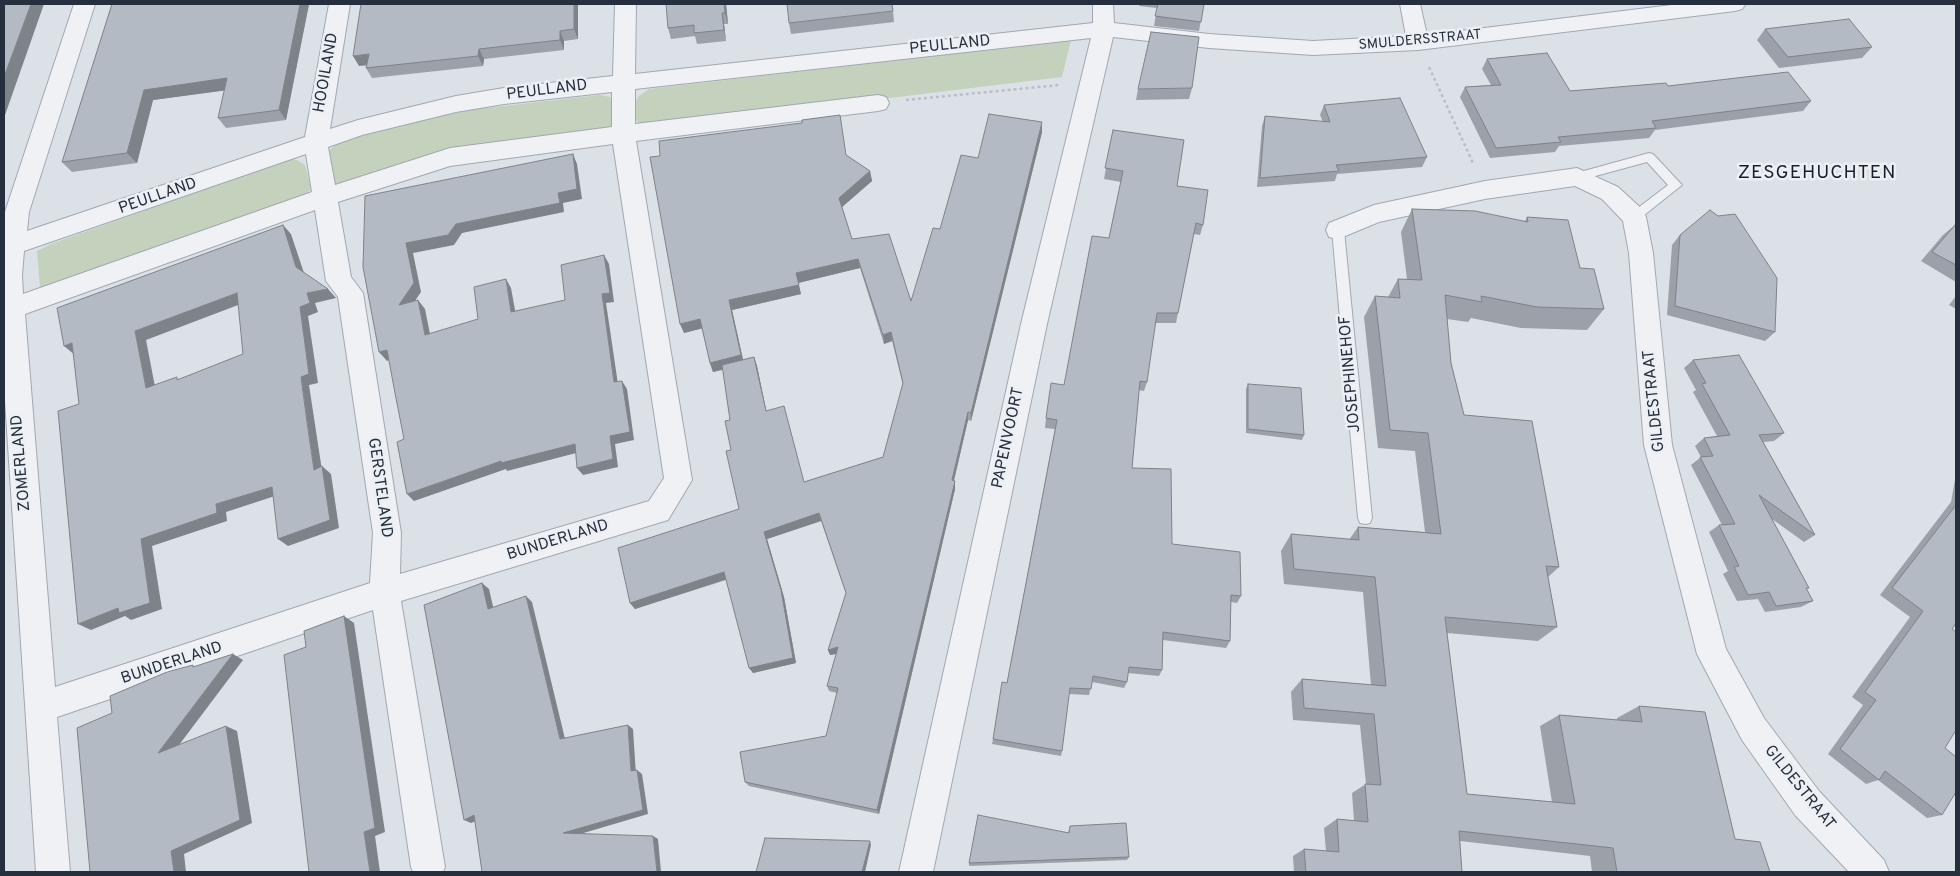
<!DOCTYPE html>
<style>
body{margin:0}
#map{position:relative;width:1960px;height:876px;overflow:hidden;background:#dce1e7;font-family:Overpass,sans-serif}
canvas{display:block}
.frame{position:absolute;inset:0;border:5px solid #262f3d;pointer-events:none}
</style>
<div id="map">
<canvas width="1960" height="876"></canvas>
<div class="frame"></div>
</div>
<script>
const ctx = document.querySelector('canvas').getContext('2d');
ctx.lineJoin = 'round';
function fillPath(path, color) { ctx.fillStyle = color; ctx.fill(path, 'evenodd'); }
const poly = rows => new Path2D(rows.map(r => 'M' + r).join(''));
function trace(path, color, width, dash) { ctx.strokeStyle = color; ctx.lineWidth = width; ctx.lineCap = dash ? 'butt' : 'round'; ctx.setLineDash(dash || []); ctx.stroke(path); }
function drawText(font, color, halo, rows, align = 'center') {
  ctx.font = font + ' Overpass,sans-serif'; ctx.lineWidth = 5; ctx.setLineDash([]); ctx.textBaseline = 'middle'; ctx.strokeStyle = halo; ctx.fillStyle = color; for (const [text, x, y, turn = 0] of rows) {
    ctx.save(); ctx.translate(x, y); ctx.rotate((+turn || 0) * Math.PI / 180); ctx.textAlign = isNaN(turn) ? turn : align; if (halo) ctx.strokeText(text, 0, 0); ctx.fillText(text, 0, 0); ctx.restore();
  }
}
fillPath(poly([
 [1071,40,1062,77,644,128,636,120,636,101,639,96,649,89],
 [600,95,610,97,614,102,615,123,604,131,344,184,332,183,328,151,339,142,354,136,440,116,477,109],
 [289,159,297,160,305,165,311,189,300,200,51,290,40,287,37,251,51,244]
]), '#c3d1bd');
const lane = poly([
 [1649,153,1653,154,1682,185,1638,220,1634,222,1630,220,1628,217,1630,214,1668,185,1647,162,1577,181,1571,177,1573,174,1649,153],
 [1338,225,1342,227,1344,230,1372,518,1370,523,1365,524,1360,523,1358,518,1332,230,1334,227,1338,225]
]);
const street = poly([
 [74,4,95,4,29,212,27,231,305,137,329,4,350,4,330,129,358,120,456,96,504,88,613,76,615,4,636,4,635,74,1093,23,1093,4,1113,4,1114,23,1209,34,1313,41,1406,36,1400,4,1420,4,1427,35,1680,4,1746,4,1742,9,1735,11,1418,50,1313,55,1209,48,1113,37,1047,324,933,872,899,872,1021,324,1091,38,635,89,635,124,878,95,886,97,889,103,886,109,878,111,636,141,692,480,668,520,401,601,445,867,443,872,413,872,411,867,373,610,57,717,70,872,36,872,4,385,4,221,5,212,74,4],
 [612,92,612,127,450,148,335,185,328,147,362,135,456,112,504,104,612,92],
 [613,144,664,478,649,501,400,574,401,533,363,293,351,277,338,202,450,166,613,144],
 [306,154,312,192,23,294,22,275,24,251,306,154],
 [315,210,326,281,338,297,373,533,370,583,55,687,25,314,315,210],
 [1577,168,1618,187,1643,210,1646,217,1653,253,1672,445,1726,649,1764,718,1819,791,1884,860,1889,872,1849,872,1795,815,1742,740,1697,654,1644,445,1629,253,1623,221,1602,199,1575,186,1485,199,1379,222,1338,239,1329,237,1326,230,1329,223,1374,205,1485,181,1577,168]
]);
trace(lane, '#a2a8b1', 2);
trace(street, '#a2a8b1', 2);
trace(poly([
 [1429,67,1473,163],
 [906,100,1059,85]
]), '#bbbfc5', 2.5, [3, 3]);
fillPath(lane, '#eff1f5');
fillPath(street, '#eff1f5');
fillPath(poly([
 [112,4,309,4,286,120,226,128,218,118,225,90,153,100,137,163,72,172,62,162],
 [578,4,578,39,564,41,564,50,484,59,483,66,372,78,366,68,367,65,359,66],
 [726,4,728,24,724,24,726,41,697,44,695,36,671,39,668,28],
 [1140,4,1204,4,1199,31,1154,26,1157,8,1139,6],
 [893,11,894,22,791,34,789,23],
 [1765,29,1872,47,1862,58,1779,68,1757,40],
 [1487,59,1570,91,1668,86,1811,101,1803,111,1655,130,1649,138,1559,146,1555,152,1490,158,1460,97,1465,87,1491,85,1482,69],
 [1192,88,1189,99,1136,100,1138,89],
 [1324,105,1427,157,1422,167,1337,174,1335,181,1257,187,1262,126,1265,116,1323,122,1320,115],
 [1113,130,1177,186,1203,225,1200,235,1194,234,1178,313,1176,323,1155,323,1147,382,1144,391,1139,390,1132,468,1172,544,1241,596,1237,603,1231,602,1230,641,1226,648,1163,640,1162,670,1159,676,1128,673,1127,682,1124,688,1092,682,1089,695,1069,694,1062,751,1061,756,992,744,993,739,1007,683,1055,429,1045,428,1046,418,1064,385,1109,238,1121,182,1104,179],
 [1042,132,971,421,968,420,954,481,955,481,955,489,879,814,749,786,745,782,826,736,837,693,829,691,827,686,836,654,830,655,828,650,846,593,821,521,767,539,784,597,796,663,753,673,726,580,635,609,630,603,739,509,731,450,730,420,723,370,713,372,710,363,702,328,684,333,846,155,870,171,872,181,842,207,852,239,911,301,940,229,978,158],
 [860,268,884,344,892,341,903,385,883,457,804,482,766,411,757,366,754,357,743,360,732,310,801,294,798,283],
 [1412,209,1525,221,1527,217,1580,268,1604,309,1587,330,1521,328,1471,318,1468,322,1447,319,1451,363,1464,415,1559,567,1548,577,1557,627,1538,641,1447,633,1467,794,1552,802,1540,726,1559,715,1617,720,1617,718,1639,706,1735,839,1770,872,1592,872,1590,856,1460,841,1462,872,1294,872,1293,856,1304,849,1326,851,1324,828,1337,819,1354,821,1352,793,1366,784,1360,725,1293,720,1291,692,1302,679,1371,685,1363,592,1284,584,1281,551,1291,534,1349,540,1358,527,1425,532,1415,451,1378,448,1364,317,1375,296,1388,297,1398,279,1407,279,1401,232],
 [1955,225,1956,226,1956,282,1921,261,1943,235],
 [1680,235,1775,332,1765,341,1667,315,1672,245],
 [1956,296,1956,309,1949,305],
 [1693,360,1784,433,1774,441,1763,442,1815,535,1804,542,1772,519,1809,588,1806,589,1813,601,1801,607,1765,612,1758,599,1737,601,1723,574,1728,571,1709,532,1719,525,1722,525,1691,465,1701,457,1695,446,1704,438,1717,436,1693,392,1696,390,1684,368],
 [1248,384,1304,435,1302,440,1246,433,1246,389],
 [1956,474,1956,623,1952,629,1945,748,1942,815,1927,818,1878,780,1866,784,1828,754,1863,705,1852,697,1910,617,1880,595,1951,502],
 [1070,826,1129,857,1127,860,969,866,969,863,1068,833]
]), '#9ba0a9');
fillPath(poly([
 [31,4,44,4,4,118,4,77],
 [300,4,309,4,286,120,279,110],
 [574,4,578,4,578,39,574,29],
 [724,4,726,4,728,24,725,13],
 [722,13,724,24,726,41,724,30],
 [560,31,564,41,564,50,560,40],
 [479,49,484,59,483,66,478,56],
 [369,54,375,64,359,66,353,56],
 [227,78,236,89,153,100,137,163,127,153,144,90],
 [1042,122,1042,132,971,421,971,413],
 [573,154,577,164,582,199,563,203,564,212,462,233,454,245,413,253,421,292,406,314,399,305,406,243,456,224,558,193],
 [870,171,872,181,841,208,839,198],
 [283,225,291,234,305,276,296,267],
 [604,255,609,264,614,302,606,303,619,391,614,382,602,294],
 [858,259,860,268,798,283,796,273],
 [506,279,511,288,517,321,511,312],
 [799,285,801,294,732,310,744,364,713,372,710,363,729,300],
 [328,289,336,298,315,303,318,312,308,316,318,383,309,385,323,477,314,470,301,377,300,307,307,293],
 [237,293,246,302,146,340,157,397,146,388,135,331],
 [418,300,425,309,432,344,425,335],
 [700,319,704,328,684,333,680,324],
 [891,332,892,341,884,344,883,335],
 [72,343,75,355,64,346],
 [387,350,394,358,387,361,379,352],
 [754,357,757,366,768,419,766,411],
 [622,381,627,389,634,440,615,444,618,467,583,475,577,468,610,436],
 [968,412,968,420,952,488,952,480],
 [575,444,580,452,507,471,506,469,414,501,407,494,501,461],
 [322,466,331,474,339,528,288,546,278,539],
 [955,481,955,489,879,814,877,810],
 [272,487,281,494,226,512,227,521,152,546,162,609,131,620,125,616,91,630,78,624,118,608,141,539,216,504],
 [819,513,821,521,767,539,784,597,796,663,753,673,749,668,764,532],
 [724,572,727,579,635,609,630,603],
 [482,583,489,589,495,615,488,609],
 [526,596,532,602,566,743,560,739],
 [344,616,354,623,385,832,375,836,380,872,370,872,364,832],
 [838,647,840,653,830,655,828,650],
 [233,654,243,660,170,757,158,753],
 [628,725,633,729,636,775,631,771],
 [226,726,237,731,252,823,184,854,186,872,174,872,171,851],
 [637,770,642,774,648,814,570,837,563,833],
 [474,815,481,819,471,823,464,820],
 [653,836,658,839,661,872,657,872],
 [870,841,871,845,865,872,862,872]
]), '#7e8289');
const building = poly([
 [4,4,31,4,4,77,4,4],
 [112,4,300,4,279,110,218,118,227,78,144,90,127,153,62,162,112,4],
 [361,4,574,4,574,29,560,31,560,40,479,49,478,56,366,68,369,54,353,56,361,4],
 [666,4,724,4,725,13,722,13,724,30,694,33,694,25,668,28,666,4],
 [787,4,892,4,893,11,789,23,787,4],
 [1158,4,1204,4,1201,22,1155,16,1158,4],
 [1849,19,1872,47,1788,57,1765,29,1849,19],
 [1151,32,1199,37,1192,88,1138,89,1151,32],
 [1547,53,1570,91,1666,83,1668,86,1788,72,1811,101,1652,121,1656,128,1558,137,1561,142,1496,148,1465,87,1501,85,1487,59,1547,53],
 [1400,98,1427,157,1336,165,1339,171,1260,178,1265,116,1330,122,1324,105,1400,98],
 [989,114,1042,122,971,413,968,412,952,480,955,481,877,810,745,782,740,752,826,736,838,688,827,686,838,647,828,650,846,593,819,513,764,532,781,590,793,658,749,668,724,572,630,603,618,548,739,509,726,451,731,450,725,421,730,420,722,365,754,357,766,411,784,406,804,482,883,457,903,383,891,332,883,335,858,259,796,273,799,285,729,300,741,355,710,363,700,319,680,324,650,157,660,156,659,141,802,123,802,120,840,115,846,155,870,171,839,198,852,239,889,234,911,301,933,228,940,229,961,155,978,158,989,114],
 [1113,130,1184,140,1177,186,1208,190,1203,225,1196,223,1178,313,1157,313,1147,382,1140,381,1132,468,1171,469,1172,544,1240,552,1241,596,1231,595,1230,641,1163,632,1162,670,1129,667,1127,682,1093,676,1091,689,1070,688,1062,751,993,739,1002,682,1007,683,1057,420,1046,418,1051,383,1064,385,1092,236,1109,238,1123,171,1105,168,1113,130],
 [573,154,577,189,558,193,560,203,456,224,448,235,406,243,414,283,399,305,418,300,425,335,478,319,474,287,506,279,511,312,565,300,561,265,604,255,610,293,602,294,614,382,622,381,630,432,610,436,613,459,577,468,575,444,501,463,501,461,407,494,397,442,404,439,395,393,387,350,379,352,363,267,365,196,573,154],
 [1412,209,1475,211,1528,222,1527,217,1568,220,1580,268,1594,269,1604,309,1537,307,1481,296,1482,302,1445,295,1451,363,1464,415,1532,421,1559,567,1546,566,1557,627,1445,617,1467,794,1575,804,1559,715,1642,722,1639,706,1705,712,1735,839,1760,842,1770,872,1617,872,1613,848,1459,831,1462,872,1306,872,1304,849,1339,852,1337,819,1368,822,1365,784,1381,785,1374,714,1304,708,1302,679,1386,686,1375,577,1294,569,1291,534,1359,540,1358,527,1441,534,1428,433,1390,430,1375,296,1400,298,1398,279,1422,280,1412,209],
 [1710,210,1718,216,1735,214,1777,278,1775,332,1675,306,1680,235,1710,210],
 [283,225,296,267,328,289,307,293,310,303,300,307,309,374,301,377,307,422,314,470,322,466,330,520,278,539,272,487,216,504,217,513,141,539,150,603,119,613,118,608,78,624,58,411,79,404,72,343,64,346,57,308,283,225],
 [237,293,243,354,177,380,177,377,146,388,135,331,237,293],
 [1955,225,1956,226,1956,265,1932,252,1955,225],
 [1739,355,1784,433,1759,435,1815,535,1759,495,1809,588,1806,588,1813,601,1776,606,1769,592,1748,595,1734,567,1739,566,1719,525,1735,524,1700,457,1713,456,1704,438,1730,435,1702,384,1706,383,1693,360,1739,355],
 [1248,384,1301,388,1304,435,1248,429,1248,384],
 [1956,505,1956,623,1952,629,1956,632,1956,730,1945,748,1956,757,1956,792,1942,815,1885,771,1879,780,1840,749,1876,700,1865,692,1923,611,1892,588,1956,505],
 [482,583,488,609,526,596,560,739,628,725,631,771,637,770,643,810,563,833,653,836,657,872,482,872,474,815,464,820,424,605,482,583],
 [344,616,375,828,364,832,370,872,307,872,309,872,284,655,306,647,304,631,344,616],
 [233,654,158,753,226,726,240,820,171,851,174,872,90,872,77,728,112,713,110,696,167,672,193,665,193,667,233,654],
 [978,815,1069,833,1070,826,1126,823,1129,857,969,863,978,815],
 [765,838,870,841,862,872,756,872,765,838]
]);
fillPath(building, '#b4bac4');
trace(building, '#7e8289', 1);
drawText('14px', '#262f3d', '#ecf0f5', [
 ["SMULDERSSTRAAT",1420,41,-5]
]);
drawText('16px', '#262f3d', '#ecf0f5', [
 ["PEULLAND",950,46,-6],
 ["HOOILAND",327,73,-80],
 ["PEULLAND",547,91,-7],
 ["PEULLAND",158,197,-19],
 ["JOSEPHINEHOF",1351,374,-95],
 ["GILDESTRAAT",1655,401,-96],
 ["PAPENVOORT",1009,438,-78],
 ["ZOMERLAND",22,463,-95],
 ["GERSTELAND",379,488,82],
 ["BUNDERLAND",558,541,-17],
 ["BUNDERLAND",172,664,-18],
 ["GILDESTRAAT",1799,788,51]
]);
ctx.letterSpacing = '1px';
drawText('19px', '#18202e', '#ecf0f5', [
 ["ZESGEHUCHTEN",1817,174]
]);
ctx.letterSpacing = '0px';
</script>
